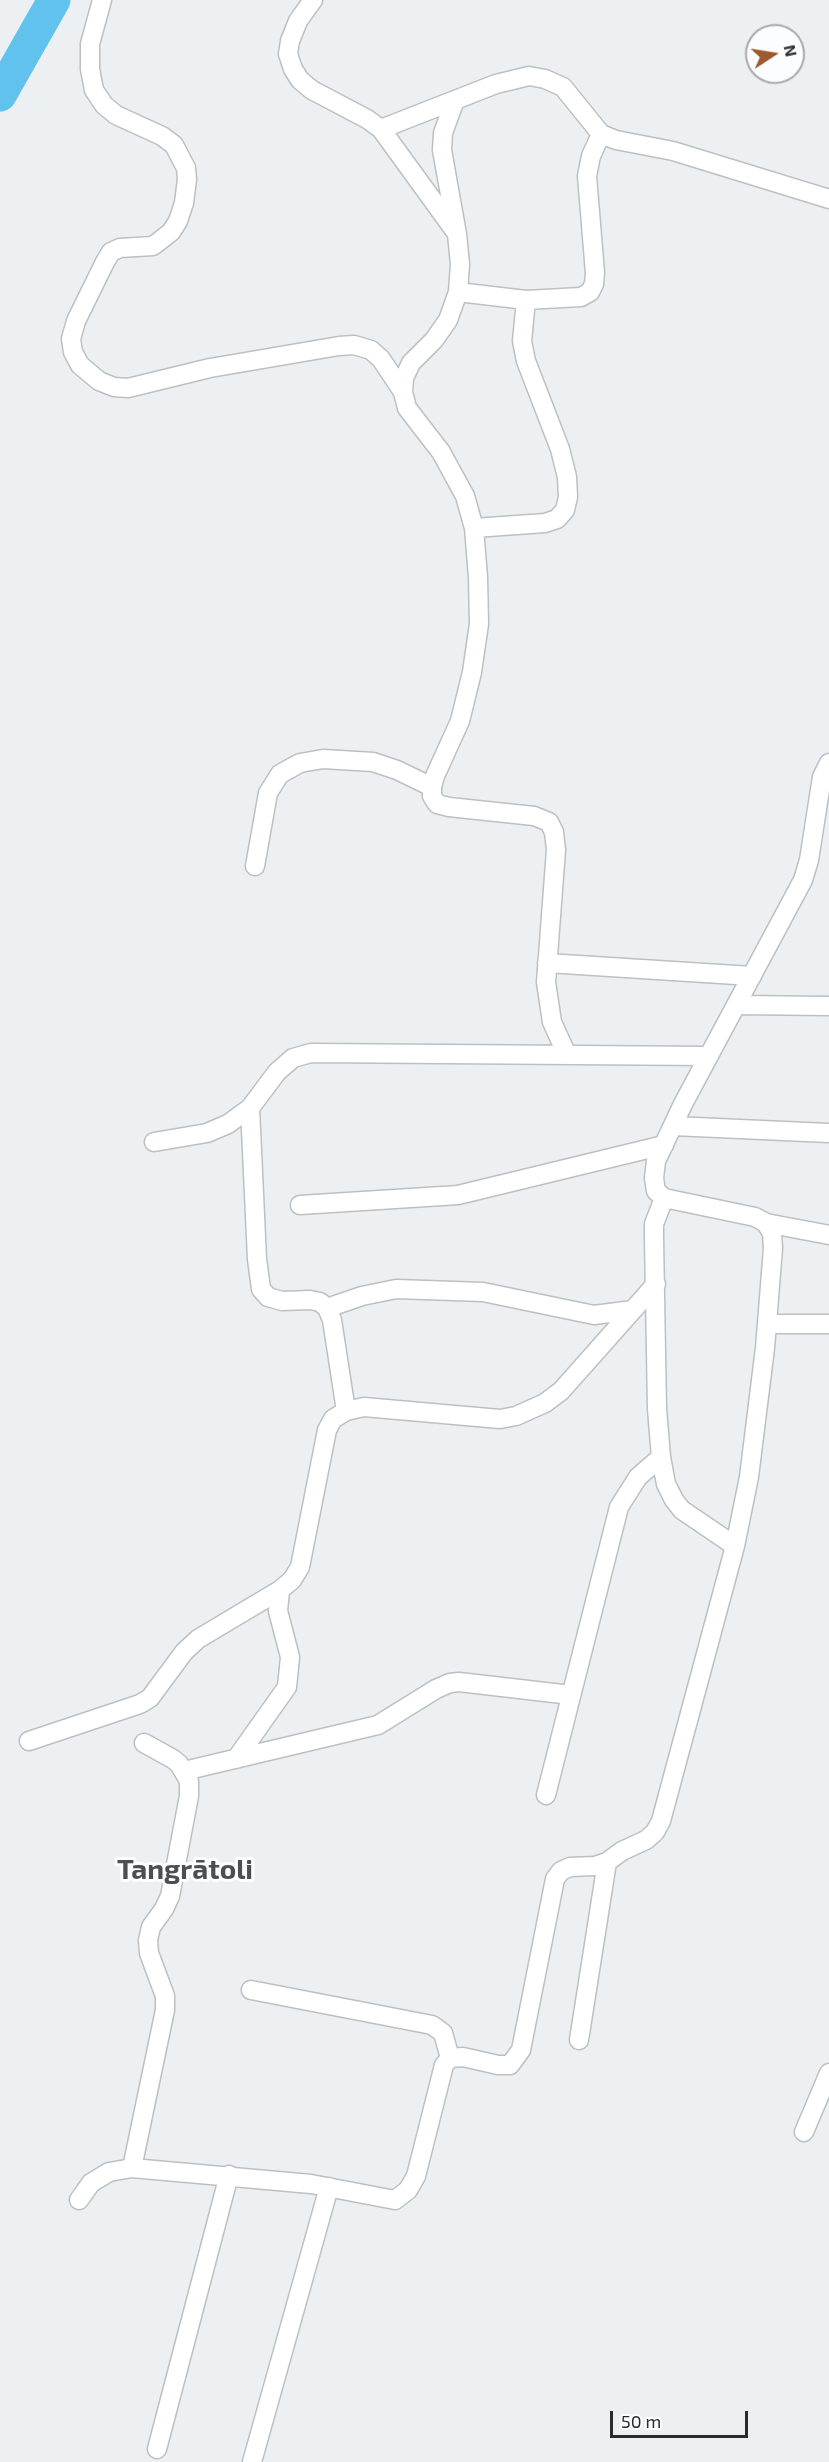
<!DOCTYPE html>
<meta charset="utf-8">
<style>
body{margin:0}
#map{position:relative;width:829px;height:2462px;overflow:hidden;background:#ecf0f2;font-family:"Exo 2",sans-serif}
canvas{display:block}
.north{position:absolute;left:745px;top:24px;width:60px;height:60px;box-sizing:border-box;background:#fbfdff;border:2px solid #a7a9ab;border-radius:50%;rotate:78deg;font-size:16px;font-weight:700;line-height:24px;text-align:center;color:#2a2c2c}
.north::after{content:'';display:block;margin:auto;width:21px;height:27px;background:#9e592e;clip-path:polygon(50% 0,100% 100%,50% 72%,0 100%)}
.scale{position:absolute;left:610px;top:2411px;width:138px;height:27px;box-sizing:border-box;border:3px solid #2a2c2c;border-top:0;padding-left:8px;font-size:18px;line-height:21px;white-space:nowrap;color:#2a2c2c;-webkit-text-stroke:4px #fbfdff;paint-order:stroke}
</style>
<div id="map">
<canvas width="829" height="2462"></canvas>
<div class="north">N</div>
<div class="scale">50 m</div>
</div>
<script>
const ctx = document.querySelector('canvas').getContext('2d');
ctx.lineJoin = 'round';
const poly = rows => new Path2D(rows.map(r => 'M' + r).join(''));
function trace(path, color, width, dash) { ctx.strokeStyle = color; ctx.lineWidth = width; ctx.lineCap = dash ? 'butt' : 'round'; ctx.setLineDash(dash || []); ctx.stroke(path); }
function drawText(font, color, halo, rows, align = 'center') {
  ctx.font = font + ' "Exo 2",sans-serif'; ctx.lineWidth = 6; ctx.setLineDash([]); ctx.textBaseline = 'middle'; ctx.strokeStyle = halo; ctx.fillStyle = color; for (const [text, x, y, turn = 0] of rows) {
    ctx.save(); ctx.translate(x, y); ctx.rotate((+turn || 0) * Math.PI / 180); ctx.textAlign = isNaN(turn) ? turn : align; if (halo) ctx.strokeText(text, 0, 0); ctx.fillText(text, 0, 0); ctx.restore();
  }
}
trace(poly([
 [0,95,54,0]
]), '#62c2ee', 33);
const minor = poly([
 [102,0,90,44,90,69,94,90,104,105,116,115,162,136,174,145,186,168,187,179,184,203,178,221,171,232,153,246,120,248,111,252,105,262,76,321,71,339,73,352,80,365,99,381,114,387,128,388,210,368,339,346,354,345,371,350,381,359,403,392],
 [313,0,298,21,290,41,288,54,293,69,300,80,312,90,367,119,381,129,455,231],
 [455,100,443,133,442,150,457,234,460,264,458,292,448,320,434,340,411,363,404,378,403,392,407,408,441,452,465,496,474,528,478,577,479,624,472,672,460,721,435,776,432,787,432,796,437,804,449,807,534,816,549,822,554,832,556,850,546,982,552,1022,567,1055],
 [381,129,496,84,529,76,545,79,563,87,601,134,616,140,673,151,829,199],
 [458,292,526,300,581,297,590,292,594,284,595,273,587,176,591,156,601,134],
 [474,528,545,523,557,519,565,510,568,497,567,477,560,449,526,361,522,341,526,300],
 [255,866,268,793,280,774,300,763,323,759,373,762,397,770,432,787],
 [547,963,752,976],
 [737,1005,829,1006],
 [250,1108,257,1259,261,1289,268,1297,282,1301,310,1300,320,1302,327,1308,332,1320,346,1411],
 [673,1126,829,1133],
 [154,1142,207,1133,228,1124,250,1108,277,1072,293,1058,311,1053,709,1056],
 [664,1198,654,1224,654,1238,657,1409,661,1457,666,1484,674,1500,682,1510,735,1546],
 [300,1205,458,1195,664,1145],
 [766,1223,829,1235],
 [327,1308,362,1296,396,1289,483,1292,594,1315,633,1310],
 [767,1324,829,1324],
 [29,1741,140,1704,150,1698,184,1652,198,1639,280,1590,292,1580,300,1567,327,1430,333,1419,346,1411,364,1407,500,1419,516,1416,545,1403,561,1391,656,1284],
 [236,1759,287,1687,290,1657,278,1611,280,1590],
 [184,1771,378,1725,436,1689,450,1683,459,1682,571,1695],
 [546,1795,619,1507,638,1477,661,1457],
 [251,1990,432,2025,443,2033,450,2058],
 [579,2040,607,1862],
 [804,2132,829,2073],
 [132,2168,165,2010,165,1996,149,1953,148,1940,151,1927,164,1909,170,1896,189,1796,189,1781,179,1764,173,1759,144,1743],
 [79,2200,91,2183,109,2172,132,2168,311,2184,395,2200,408,2190,416,2176,444,2065,450,2058,463,2057,498,2065,510,2065,521,2050,555,1879,561,1871,570,1867,595,1866,607,1862,622,1851,646,1840,655,1832,661,1821,735,1546,749,1477,765,1348,773,1248,772,1233,766,1223,755,1217,664,1198,656,1191,654,1178,656,1161,683,1104,803,880,809,860,822,777,829,763],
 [157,2449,229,2175],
 [252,2462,329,2187]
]);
trace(minor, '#bcc0c2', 21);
trace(minor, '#fff', 18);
drawText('bold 28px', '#4c4f51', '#fbfdff', [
 ["Tangrātoli",185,1870]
]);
</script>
